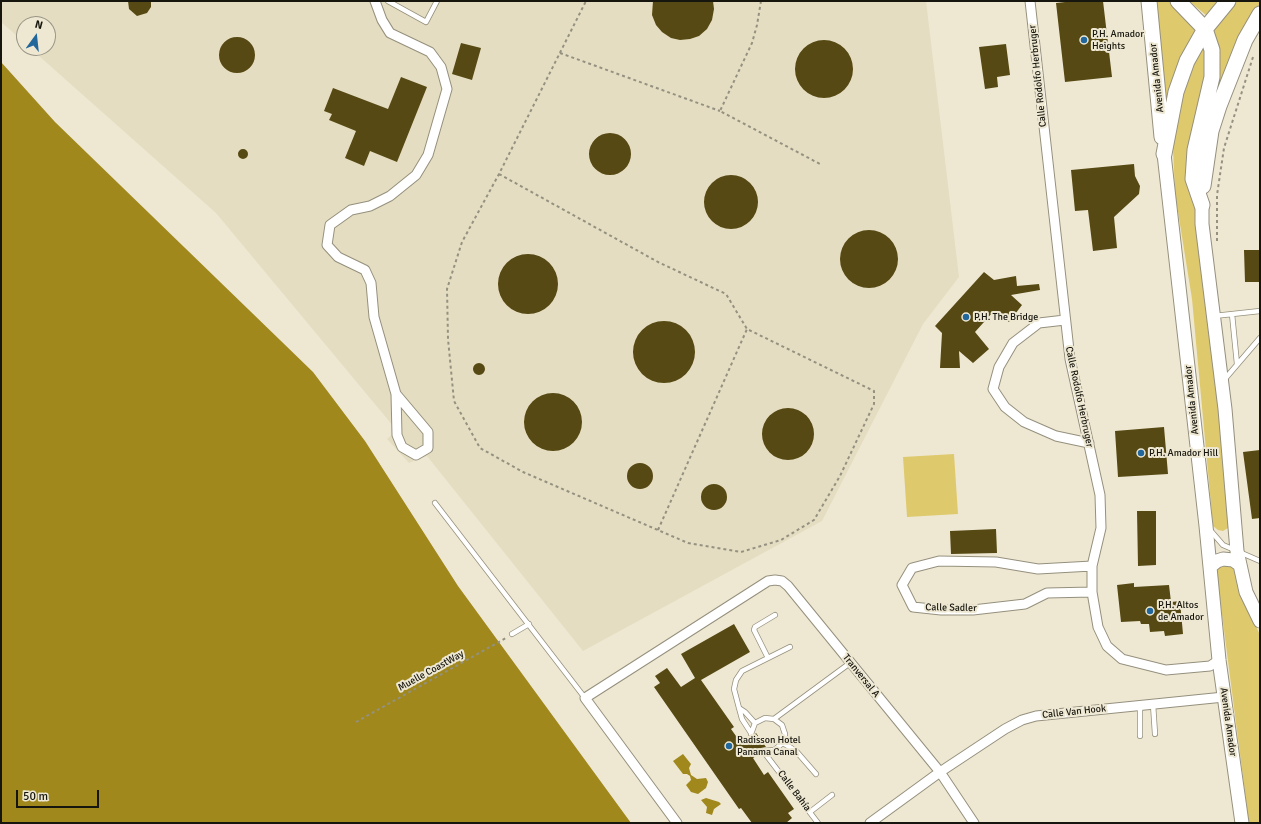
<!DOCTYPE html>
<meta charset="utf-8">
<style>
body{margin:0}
#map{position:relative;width:1261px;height:824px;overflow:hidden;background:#eee8d3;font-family:Signika,sans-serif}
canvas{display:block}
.frame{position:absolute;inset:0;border:2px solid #17160e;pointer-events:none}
.north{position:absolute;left:16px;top:16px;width:40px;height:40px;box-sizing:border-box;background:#eee8d3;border:1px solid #989484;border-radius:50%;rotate:15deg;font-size:11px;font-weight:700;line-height:16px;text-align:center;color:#17160e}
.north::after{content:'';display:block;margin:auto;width:14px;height:18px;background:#22679c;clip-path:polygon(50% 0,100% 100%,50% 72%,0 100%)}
.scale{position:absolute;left:16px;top:790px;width:83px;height:18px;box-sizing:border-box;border:2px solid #17160e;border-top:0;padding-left:5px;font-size:12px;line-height:14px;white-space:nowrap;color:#17160e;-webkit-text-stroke:3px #eee8d3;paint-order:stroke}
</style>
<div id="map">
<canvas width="1261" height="824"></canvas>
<div class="frame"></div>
<div class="north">N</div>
<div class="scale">50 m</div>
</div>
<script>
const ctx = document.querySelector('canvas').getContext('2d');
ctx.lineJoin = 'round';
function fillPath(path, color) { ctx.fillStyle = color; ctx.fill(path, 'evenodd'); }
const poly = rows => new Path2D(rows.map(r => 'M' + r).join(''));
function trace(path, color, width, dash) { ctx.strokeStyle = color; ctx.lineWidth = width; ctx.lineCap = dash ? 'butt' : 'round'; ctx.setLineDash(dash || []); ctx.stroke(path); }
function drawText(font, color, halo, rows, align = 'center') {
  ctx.font = font + ' Signika,sans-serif'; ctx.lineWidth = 4; ctx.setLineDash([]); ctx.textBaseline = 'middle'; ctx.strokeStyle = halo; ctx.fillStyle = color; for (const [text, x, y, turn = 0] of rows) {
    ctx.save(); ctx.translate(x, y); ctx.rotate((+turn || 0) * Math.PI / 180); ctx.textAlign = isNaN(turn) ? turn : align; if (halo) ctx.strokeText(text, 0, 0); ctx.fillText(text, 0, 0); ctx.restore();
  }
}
fillPath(poly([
 [1,1,926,1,959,277,923,324,822,521,583,651,427,456,409,463,387,439,394,433,394,427,216,213,30,48,48,48,48,24,24,24,24,42,1,22]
]), '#e4ddc1');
fillPath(poly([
 [1155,1,1174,1,1199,31,1167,109],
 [1189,1,1220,1,1207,16],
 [1237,1,1260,1,1260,4,1240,36,1220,84,1217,48,1214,30],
 [1202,44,1208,51,1209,68,1197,133,1216,373,1230,524,1228,528,1223,531,1218,530,1213,526,1192,299,1175,193,1173,148,1178,113,1188,73],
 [954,454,958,514,907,517,903,457],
 [1224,566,1233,567,1237,572,1245,602,1260,635,1260,823,1249,823,1248,816,1216,568]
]), '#dfc96d');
fillPath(poly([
 [1,62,55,122,313,372,365,441,458,586,631,823,1,823],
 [683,754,691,764,689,768,691,775,697,779,706,778,708,782,706,788,698,794,691,792,686,785,691,780,690,776,687,774,683,774,673,761],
 [706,798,719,802,721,804,714,809,712,815,706,813,707,807,701,800]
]), '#a0881c');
fillPath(poly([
 [128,1,151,1,151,7,147,13,137,16,129,9],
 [653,1,713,1,714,9,712,20,707,29,699,36,690,39,680,40,671,38,662,32,656,25,652,15],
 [1074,1,1103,1,1112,77,1065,82,1056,3],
 '219 55a18 18 0 1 1 36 0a18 18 0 1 1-36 0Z',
 '795 69a29 29 0 1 1 58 0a29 29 0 1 1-58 0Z',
 [461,43,481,48,472,80,452,74],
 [1006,44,1010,75,997,77,998,87,985,89,979,47],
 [401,77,427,87,397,162,370,151,364,166,345,158,356,131,329,120,332,114,324,111,333,88,388,109],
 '589 154a21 21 0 1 1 42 0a21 21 0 1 1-42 0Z',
 '238 154a5 5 0 1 1 10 0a5 5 0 1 1-10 0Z',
 [1134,164,1135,176,1140,186,1139,194,1114,217,1117,248,1093,251,1088,210,1075,211,1071,170],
 '704 202a27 27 0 1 1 54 0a27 27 0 1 1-54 0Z',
 '840 259a29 29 0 1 1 58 0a29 29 0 1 1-58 0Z',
 [1244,250,1260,250,1260,282,1245,282],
 '498 284a30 30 0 1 1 60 0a30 30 0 1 1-60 0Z',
 [984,272,994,280,1016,276,1017,286,1039,284,1040,290,1011,295,1022,305,1009,322,993,312,975,332,989,349,973,363,959,351,960,368,940,368,942,333,935,326],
 '633 352a31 31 0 1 1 62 0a31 31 0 1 1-62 0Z',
 '473 369a6 6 0 1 1 12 0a6 6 0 1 1-12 0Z',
 '524 422a29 29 0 1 1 58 0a29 29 0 1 1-58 0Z',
 '762 434a26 26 0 1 1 52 0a26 26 0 1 1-52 0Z',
 [1164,427,1168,474,1118,477,1115,431],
 [1260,450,1260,518,1252,519,1243,452],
 '627 476a13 13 0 1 1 26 0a13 13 0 1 1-26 0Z',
 '701 497a13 13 0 1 1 26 0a13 13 0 1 1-26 0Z',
 [1137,511,1156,511,1156,565,1138,566],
 [996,529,997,553,951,554,950,531],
 [1134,583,1134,587,1169,585,1171,602,1180,601,1183,634,1165,636,1164,631,1150,632,1149,624,1141,624,1140,621,1121,622,1117,585],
 [734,624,750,652,701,680,734,727,731,729,741,743,749,737,753,737,756,733,766,747,761,748,760,753,753,758,764,775,768,772,794,809,788,813,792,818,786,823,752,823,741,808,739,809,654,687,660,683,655,676,667,668,681,687,695,678,681,654]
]), '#564913');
const lane = poly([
 [388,1,426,22,437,1],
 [1232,314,1237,364],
 [1214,316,1260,311],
 [1224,380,1260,338],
 [435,503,585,698],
 [1210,530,1223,545,1260,561],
 [512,634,529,624],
 [768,658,754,630,755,627,775,615],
 [1153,704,1155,734],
 [1140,706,1140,736],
 [739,708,745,712,755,723],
 [774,719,850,663],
 [751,733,742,719,739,708,734,689,736,680,742,671,790,647],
 [751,734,755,723,765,718,774,719,782,725,785,734,783,743,774,750,763,751],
 [783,743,796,751,816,774],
 [763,751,818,823],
 [810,812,832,795]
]);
const street = poly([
 [375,1,382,20,390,33,430,52,441,67,447,89,428,155,416,175,390,196,370,206,351,210,330,225,327,245,338,257,365,270,371,283,374,317,396,394,397,435,402,447,416,455,428,448,428,432,396,394],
 [1030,1,1070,359,1100,495,1101,528,1092,566,1092,592,1098,627,1107,646,1122,659,1166,670,1210,666,1219,660],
 [1065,320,1039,323,1013,343,999,367,993,389,1005,407,1024,422,1056,436,1089,443],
 [1092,592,1047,593,1025,604,973,610,941,610,913,607,902,585,912,568,939,561,996,562,1038,569,1092,566],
 [677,823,585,698,768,581,775,580,782,581,788,586,940,772,974,823],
 [870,823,940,772,1005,729,1022,720,1036,716,1224,697]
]);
const secondary = poly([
 [1164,154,1206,526,1219,660,1242,823],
 [1202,205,1202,224,1225,409,1237,551,1246,592,1260,621],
 [1211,566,1217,561,1223,559,1233,560,1239,564]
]);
const primary = poly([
 [1149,1,1162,137],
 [1178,1,1205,29,1212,50,1212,77,1195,150,1193,179,1202,205],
 [1164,154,1176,92,1187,61,1205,29,1228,1],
 [1203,186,1211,131,1219,106,1245,40,1260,14]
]);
trace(lane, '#95907d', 6);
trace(street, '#95907d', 11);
trace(secondary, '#95907d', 15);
trace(primary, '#95907d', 17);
trace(poly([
 [761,1,757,25,752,43,720,111,820,164],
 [560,53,720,111],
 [499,174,658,262,726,294,747,329,874,391,874,404,840,476,814,520,781,540,741,552,688,543,523,472,480,448,454,401,448,339,447,289,462,242,499,174,586,1],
 [1217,241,1217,195,1224,148,1253,57],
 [658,530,747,329],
 [356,722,506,638]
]), '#959181', 2, [3, 3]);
trace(lane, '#fff', 4.5);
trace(street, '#fff', 9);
trace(secondary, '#fff', 13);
trace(primary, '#fff', 15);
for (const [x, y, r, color] of [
 [1084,40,4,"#22679c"],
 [966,317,4,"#22679c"],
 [1141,453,4,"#22679c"],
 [1150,611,4,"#22679c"],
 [729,746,4,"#22679c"]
]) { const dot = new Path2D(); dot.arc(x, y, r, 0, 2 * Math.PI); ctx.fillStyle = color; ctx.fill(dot); trace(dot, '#eee8d3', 1.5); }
drawText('10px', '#17160e', '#eee8d3', [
 ["P.H. Amador",1092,34],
 ["Heights",1092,46],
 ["P.H. The Bridge",974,317],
 ["P.H. Amador Hill",1149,453],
 ["P.H. Altos",1158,605],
 ["de Amador",1158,617],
 ["Radisson Hotel",737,740],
 ["Panama Canal",737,752]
], 'left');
drawText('10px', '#17160e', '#eee8d3', [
 ["Calle Rodolfo Herbruger",1038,76,-96],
 ["Avenida Amador",1157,78,-96],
 ["Calle Rodolfo Herbruger",1079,397,78],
 ["Avenida Amador",1192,400,-96],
 ["Calle Sadler",951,608,1],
 ["Muelle CoastWay",431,671,-29],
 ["Tranversal A",861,676,51],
 ["Calle Van Hook",1074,712,-6],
 ["Avenida Amador",1228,722,82],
 ["Calle Bahía",794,791,53]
]);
</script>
